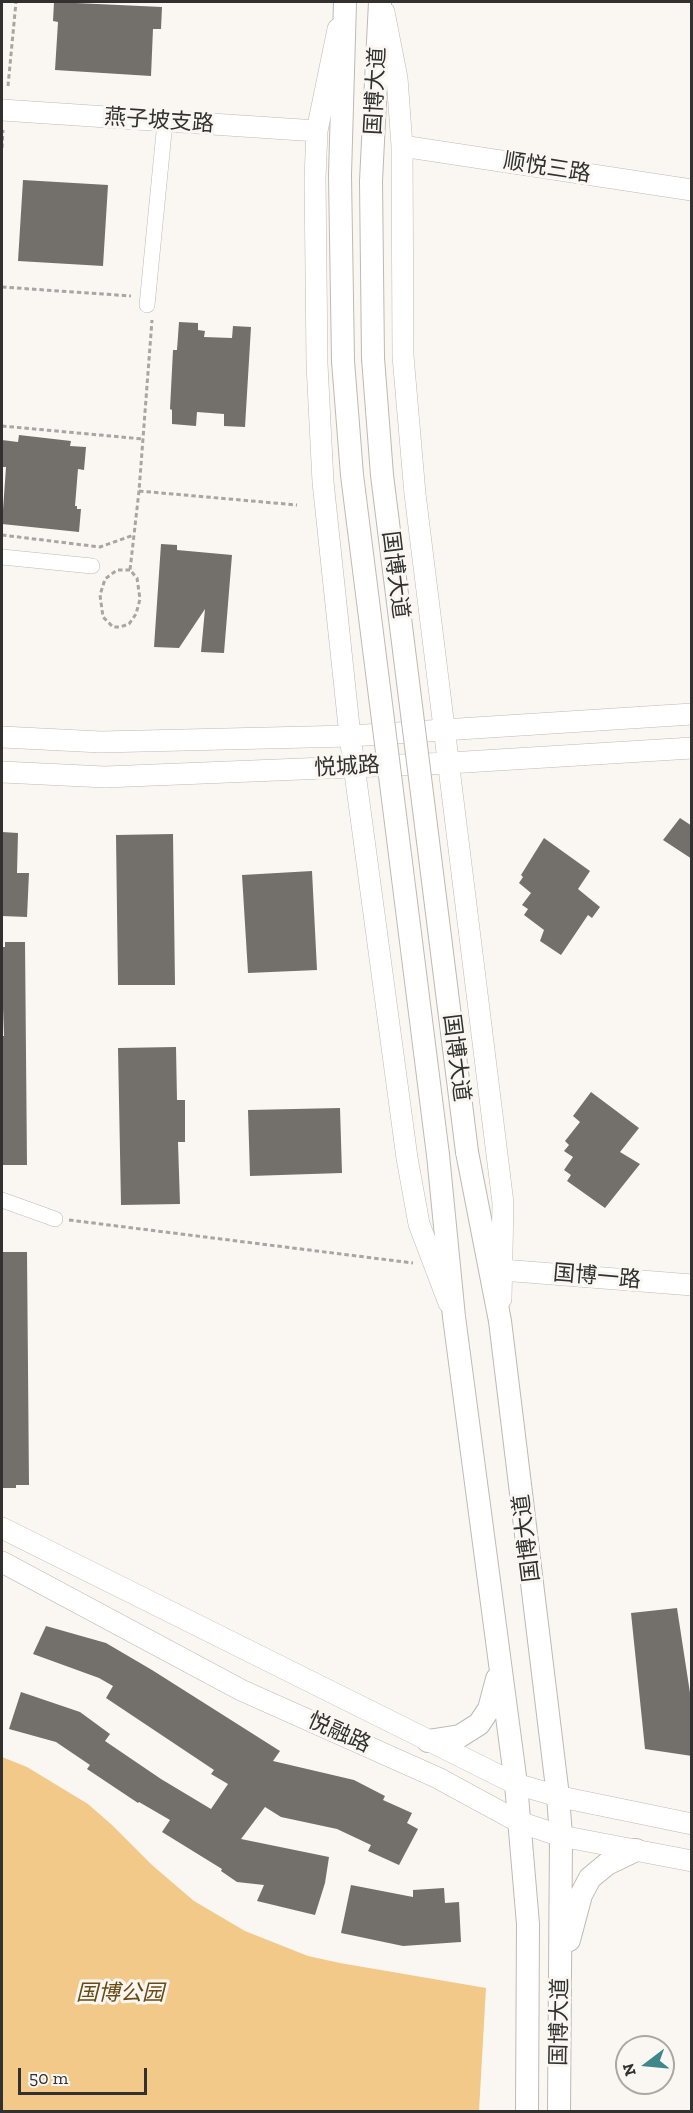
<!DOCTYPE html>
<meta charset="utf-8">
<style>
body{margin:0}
#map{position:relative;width:693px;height:2113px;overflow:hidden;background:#faf7f2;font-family:"Zilla Slab",serif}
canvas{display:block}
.frame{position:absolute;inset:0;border:3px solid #32312f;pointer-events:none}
.north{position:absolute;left:615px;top:2035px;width:60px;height:60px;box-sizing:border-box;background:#faf7f2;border:2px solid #aaa8a4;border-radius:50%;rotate:254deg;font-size:16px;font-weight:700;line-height:24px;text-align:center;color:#32312f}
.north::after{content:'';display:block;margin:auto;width:21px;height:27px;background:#3f878b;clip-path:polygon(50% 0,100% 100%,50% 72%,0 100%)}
.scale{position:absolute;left:18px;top:2068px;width:129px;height:27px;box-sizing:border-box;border:3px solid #32312f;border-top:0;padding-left:8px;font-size:18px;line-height:21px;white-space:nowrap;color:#32312f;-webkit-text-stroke:4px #faf7f2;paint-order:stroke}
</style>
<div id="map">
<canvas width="693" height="2113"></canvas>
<div class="frame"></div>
<div class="north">N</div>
<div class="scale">50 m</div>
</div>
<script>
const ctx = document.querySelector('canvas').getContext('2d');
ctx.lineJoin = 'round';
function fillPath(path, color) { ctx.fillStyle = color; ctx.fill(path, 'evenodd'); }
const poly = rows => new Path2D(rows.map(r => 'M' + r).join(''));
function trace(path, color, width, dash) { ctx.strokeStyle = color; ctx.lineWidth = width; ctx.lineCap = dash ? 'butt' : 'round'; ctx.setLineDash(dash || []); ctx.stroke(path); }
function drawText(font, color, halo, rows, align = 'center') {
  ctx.font = font + ' "Zilla Slab","Noto Sans SC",serif'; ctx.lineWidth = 6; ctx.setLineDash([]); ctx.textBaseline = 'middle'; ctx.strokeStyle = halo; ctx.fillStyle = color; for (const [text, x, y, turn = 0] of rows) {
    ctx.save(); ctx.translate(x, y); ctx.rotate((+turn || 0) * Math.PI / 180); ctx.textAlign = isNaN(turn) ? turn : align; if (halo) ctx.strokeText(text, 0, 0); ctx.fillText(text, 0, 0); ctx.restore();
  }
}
fillPath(poly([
 [2,1757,27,1767,88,1804,112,1825,152,1865,194,1901,245,1931,308,1956,340,1963,486,1988,479,2111,2,2111]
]), '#f2c989');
fillPath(poly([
 [54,2,162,7,161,29,153,29,151,76,55,70,58,22,53,21],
 [23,180,108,185,103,266,18,261],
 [179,322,198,323,198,330,205,331,204,337,232,338,233,326,251,327,245,427,224,426,224,414,197,412,196,426,172,424,172,410,170,409,173,350,177,350],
 [19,435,71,441,70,446,86,447,84,470,78,469,75,506,77,506,77,509,81,509,79,532,2,524,6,467,2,467,2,440,18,442],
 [161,544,177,545,177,550,232,555,224,653,201,652,205,609,179,648,154,647],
 [680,818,692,826,692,859,663,840],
 [2,832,18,833,17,873,29,873,27,917,2,916],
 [173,834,175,985,118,985,116,835],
 [544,838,590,871,578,889,600,907,592,918,588,915,561,955,540,941,544,930,524,915,528,909,522,905,531,893,519,883,523,877,521,875],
 [312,871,317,970,248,973,242,875],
 [5,942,25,942,27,1165,2,1165,2,1036,4,1036,3,1008,2,1008,2,947,5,947],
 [176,1047,177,1100,185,1100,185,1142,178,1142,180,1204,121,1205,118,1048],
 [591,1092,639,1128,620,1152,640,1164,605,1208,567,1181,571,1175,564,1170,573,1157,564,1151,569,1145,565,1141,580,1122,573,1116],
 [340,1108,342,1173,250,1176,248,1110],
 [2,1252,27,1252,29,1485,16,1485,16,1488,2,1488],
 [677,1608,692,1706,692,1756,645,1749,631,1613],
 [46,1626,106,1643,152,1670,280,1751,273,1761,354,1780,385,1796,383,1800,412,1813,407,1823,418,1829,399,1865,368,1851,371,1845,337,1829,281,1817,265,1807,241,1839,329,1857,325,1883,315,1915,257,1901,264,1885,237,1882,221,1871,222,1869,162,1832,170,1820,139,1802,138,1803,87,1769,90,1765,56,1742,9,1729,21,1692,80,1712,110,1734,105,1741,161,1779,211,1809,228,1784,211,1774,214,1770,106,1698,113,1686,99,1678,33,1654],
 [351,1885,413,1897,413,1890,444,1888,445,1903,459,1902,461,1942,403,1946,341,1933]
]), '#73706c');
const street = poly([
 [147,305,165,122],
 [2,557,92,566],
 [2,1200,55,1219]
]);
const secondary = poly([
 [384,12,397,78,402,146,403,356,415,494,503,1203,501,1299],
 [338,29,317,131,315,178,317,364,323,482,350,736,407,1158,419,1224,449,1303],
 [2,110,317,131],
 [402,146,692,190],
 [2,737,101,742,350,736,692,714],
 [2,772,105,777,449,763,692,748],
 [502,1270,692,1285],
 [2,1528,516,1784,561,1797,692,1824],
 [2,1562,241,1690,438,1778,519,1822,561,1836,692,1861]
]);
const primary = poly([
 [373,358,371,181,380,2],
 [343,361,340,175,345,2],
 [467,1152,500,1321,558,1796,561,1836,559,2112],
 [438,1155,454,1317,516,1784,528,1924,527,2112],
 [428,1741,460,1736,479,1724,489,1709,497,1679],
 [569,1940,581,1895,590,1878,607,1864,636,1850]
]);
trace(street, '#bdbab5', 16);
trace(secondary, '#bdbab5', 22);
trace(primary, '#bdbab5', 24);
trace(poly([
 [8,86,16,2],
 [2,148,3,130],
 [2,287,131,296],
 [2,426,143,439],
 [139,491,297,505],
 [2,535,100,547,134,535],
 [130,570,117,570,105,579,100,595,103,617,113,627,120,627,129,624,136,614,140,599,137,578,130,570,139,491,152,320],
 [69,1220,413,1263]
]), '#a8a6a2', 3, [4.5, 3]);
trace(street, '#fff', 15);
trace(secondary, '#fff', 21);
trace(primary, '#fff', 22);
const primaryBridge = poly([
 [373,358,382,475,467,1152],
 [343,361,352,475,438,1155]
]);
trace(primaryBridge, '#bdbab5', 24, []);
trace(primaryBridge, '#fff', 22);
drawText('22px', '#32312f', '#faf7f2', [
 ["国博大道",376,91,-87],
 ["燕子坡支路",159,121,4],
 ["顺悦三路",547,168,9],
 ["国博大道",395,575,83],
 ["悦城路",347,767,-3],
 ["国博大道",456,1058,83],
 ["国博一路",597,1277,5],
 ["国博大道",527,1538,-97],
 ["悦融路",339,1733,24],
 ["国博大道",560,2022,-89]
]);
drawText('italic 22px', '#694b13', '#faf7f2', [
 ["国博公园",120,1994]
]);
</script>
